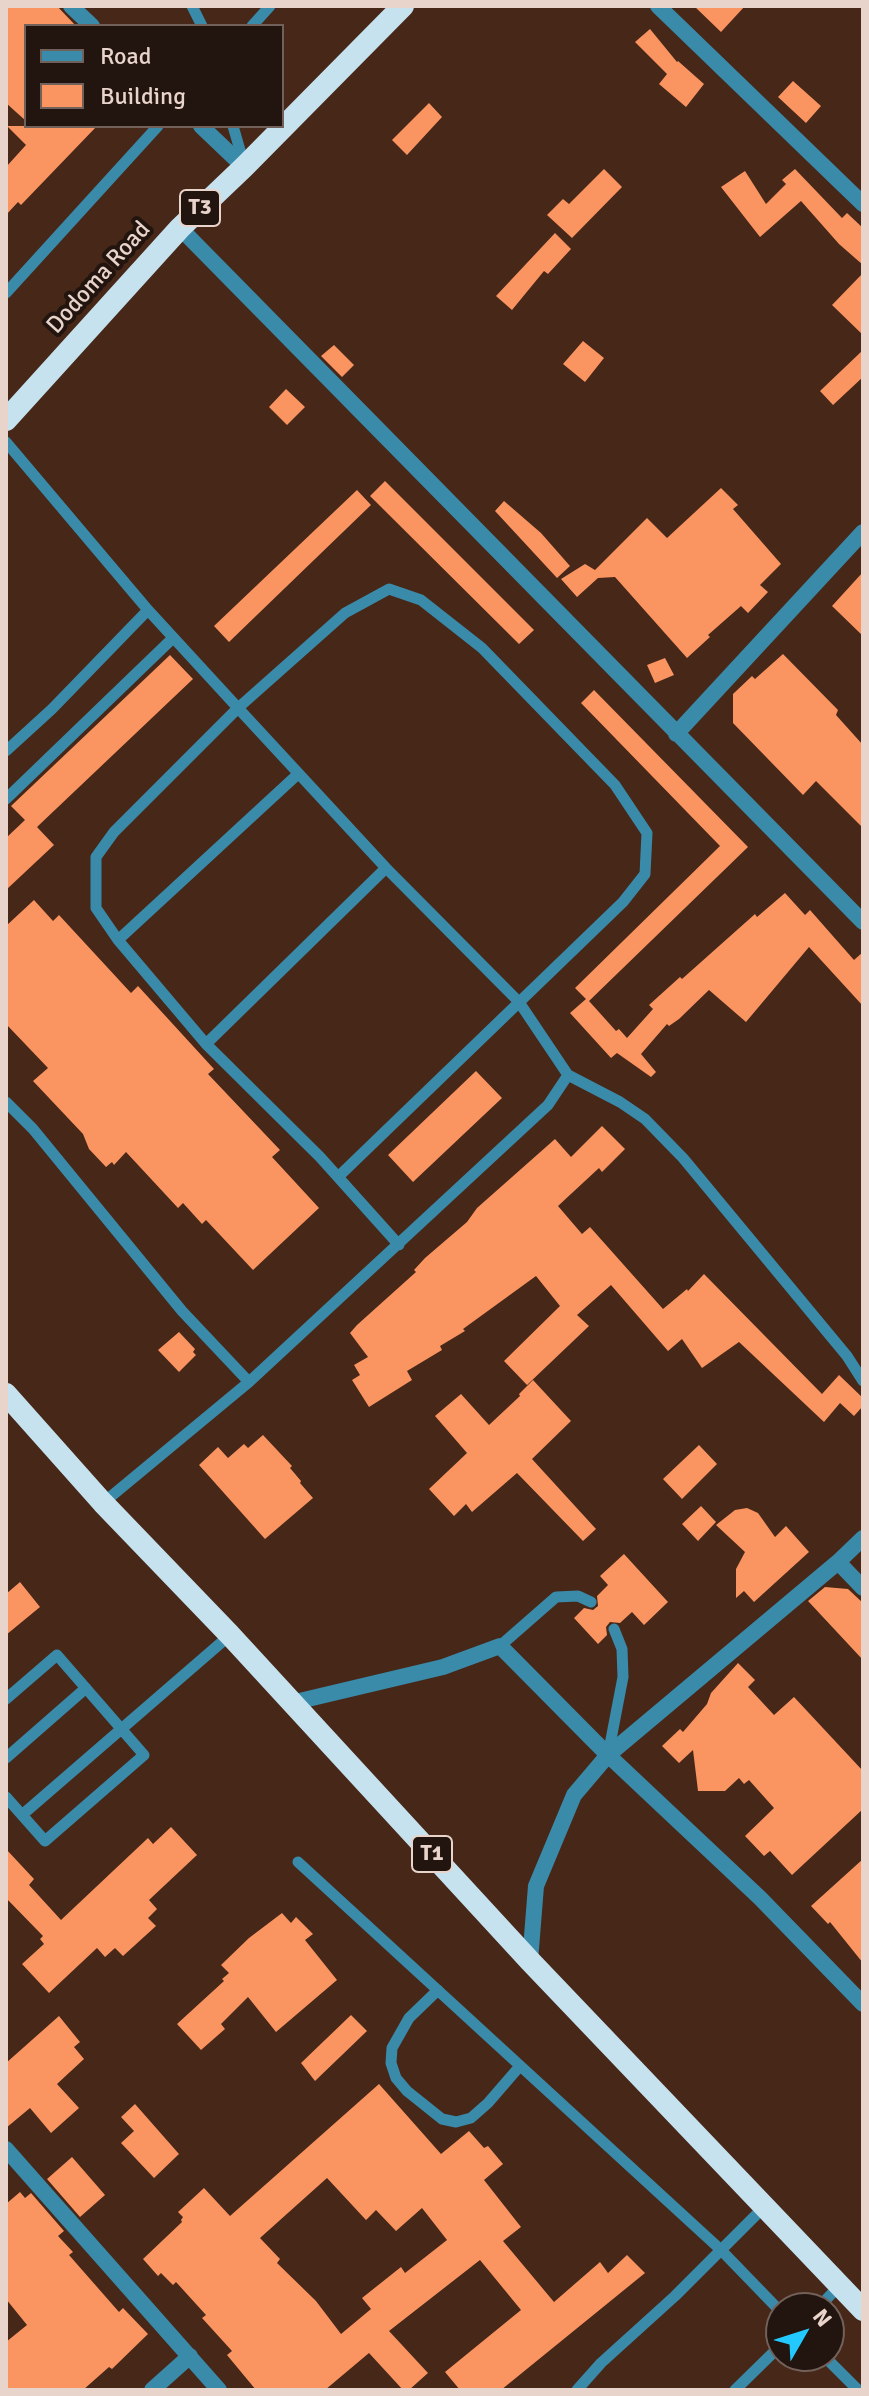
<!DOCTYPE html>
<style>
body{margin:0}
#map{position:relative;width:869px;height:2396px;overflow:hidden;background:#462718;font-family:Signika,sans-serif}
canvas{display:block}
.frame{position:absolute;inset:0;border:8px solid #e9d4cb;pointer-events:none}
.legend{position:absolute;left:24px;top:24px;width:260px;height:104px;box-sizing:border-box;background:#22140e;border:2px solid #72615a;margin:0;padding:10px 14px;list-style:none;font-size:24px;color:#e9d4cb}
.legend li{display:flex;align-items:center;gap:16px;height:40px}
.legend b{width:40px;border:2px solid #72615a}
.north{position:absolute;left:765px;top:2292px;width:80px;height:80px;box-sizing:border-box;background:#22140e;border:2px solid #72615a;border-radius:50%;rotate:51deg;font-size:22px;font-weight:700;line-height:32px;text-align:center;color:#e9d4cb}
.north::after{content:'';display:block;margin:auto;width:28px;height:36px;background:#23c9fe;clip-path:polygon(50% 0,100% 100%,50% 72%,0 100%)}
</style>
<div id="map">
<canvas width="869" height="2396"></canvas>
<div class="frame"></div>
<ul class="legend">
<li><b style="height:10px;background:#3a8aa9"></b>Road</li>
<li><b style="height:22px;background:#fa9461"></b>Building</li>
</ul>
<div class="north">N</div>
</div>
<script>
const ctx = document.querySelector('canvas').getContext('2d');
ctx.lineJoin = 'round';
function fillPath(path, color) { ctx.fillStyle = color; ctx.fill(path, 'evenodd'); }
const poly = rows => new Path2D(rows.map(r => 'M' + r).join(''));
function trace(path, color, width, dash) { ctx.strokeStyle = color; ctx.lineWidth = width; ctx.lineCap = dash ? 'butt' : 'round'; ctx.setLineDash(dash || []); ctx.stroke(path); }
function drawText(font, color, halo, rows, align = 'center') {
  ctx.font = font + ' Signika,sans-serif'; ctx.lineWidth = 8; ctx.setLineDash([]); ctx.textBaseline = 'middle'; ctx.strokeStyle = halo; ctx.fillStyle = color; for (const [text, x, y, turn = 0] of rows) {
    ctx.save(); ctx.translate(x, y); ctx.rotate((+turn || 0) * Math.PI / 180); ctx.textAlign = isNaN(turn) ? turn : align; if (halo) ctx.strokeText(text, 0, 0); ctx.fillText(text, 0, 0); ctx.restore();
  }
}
fillPath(poly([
 [6,6,57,6,76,26,26,26,26,121,6,103],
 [694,6,745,6,721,32],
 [650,29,677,62,678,61,704,84,686,107,659,84,667,74,635,42],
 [793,81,821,106,806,123,778,97],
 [429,103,442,117,407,155,392,140],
 [7,126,97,126,21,205,18,202,6,215,6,167,26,145],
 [604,169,622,187,572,238,547,215,563,199,569,204],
 [795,169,842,218,847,213,863,228,863,265,839,244,801,201,760,237,721,187,745,171,766,204,786,184,782,180],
 [555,233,571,249,548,274,544,271,512,310,496,296],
 [863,273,863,335,832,305],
 [583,341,604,358,585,382,563,364],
 [334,345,354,365,342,377,321,356],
 [863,350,863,377,833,405,820,391],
 [286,389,305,407,287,425,269,407],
 [385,481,534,630,519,644,370,496],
 [721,488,738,505,733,509,781,564,760,585,768,592,748,613,741,606,708,635,710,637,687,658,615,577,598,578,577,597,561,579,585,564,595,570,647,518,667,538],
 [357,490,371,505,229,642,214,626],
 [504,501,541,533,570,566,557,578,495,511],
 [863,572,863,636,832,606],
 [783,654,838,710,836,715,863,745,863,828,816,781,803,795,733,723,733,694,752,676,755,679],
 [170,655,193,679,37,827,54,845,6,890,6,838,25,820,11,806],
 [665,658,674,675,655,683,647,665],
 [594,690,748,847,589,1001,616,1031,619,1029,627,1038,653,1009,649,1005,680,977,682,979,755,914,757,917,785,893,805,915,810,910,854,960,863,952,863,1006,809,947,746,1022,709,990,679,1019,669,1026,667,1024,641,1054,656,1072,651,1077,617,1053,611,1058,570,1013,586,999,575,988,720,846,581,703],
 [34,900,53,921,59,915,131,993,138,986,214,1069,208,1074,280,1150,272,1157,319,1208,253,1270,206,1220,202,1224,183,1203,178,1208,126,1152,114,1165,112,1162,106,1167,89,1149,83,1134,33,1081,48,1068,6,1024,6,926],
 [476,1071,502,1098,413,1182,388,1155],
 [602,1126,625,1149,602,1172,599,1168,558,1206,582,1234,590,1227,663,1309,687,1289,688,1291,704,1274,822,1394,839,1375,863,1398,863,1406,854,1416,840,1403,824,1422,739,1342,702,1368,682,1339,668,1351,611,1285,577,1315,589,1326,527,1385,504,1361,560,1306,536,1276,463,1329,465,1331,440,1346,442,1350,407,1371,412,1380,369,1407,352,1380,360,1375,354,1365,368,1357,350,1333,357,1325,416,1272,414,1270,425,1258,467,1222,477,1208,555,1139,571,1157],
 [179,1332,195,1349,193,1352,196,1355,179,1372,158,1350],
 [533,1380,571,1421,532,1459,596,1529,583,1541,517,1473,472,1512,466,1504,454,1516,429,1489,467,1453,435,1416,461,1394,489,1425,520,1396,519,1394],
 [263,1435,292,1466,290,1468,301,1481,300,1483,313,1498,265,1539,199,1465,218,1447,228,1458,244,1444,248,1448],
 [699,1445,717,1464,682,1499,663,1479],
 [701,1506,716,1522,698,1541,682,1524],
 [747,1508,758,1513,775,1537,786,1526,809,1552,754,1602,744,1591,736,1598,736,1569,745,1552,716,1525,735,1510],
 [624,1554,668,1602,644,1625,632,1612,620,1623,610,1622,606,1627,607,1635,598,1644,574,1618,584,1608,593,1610,598,1606,597,1596,608,1585,600,1576],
 [20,1582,40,1607,6,1635,6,1594],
 [825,1587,848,1589,863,1603,863,1660,808,1601],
 [738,1663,755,1680,748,1687,774,1715,794,1697,863,1771,863,1809,792,1875,770,1851,764,1856,745,1836,774,1808,749,1780,744,1784,739,1778,725,1791,698,1791,693,1750,679,1763,662,1746,680,1729,683,1732,707,1704,711,1693],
 [171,1827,197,1855,149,1900,157,1909,148,1918,156,1926,123,1956,115,1948,105,1957,97,1948,49,1993,22,1964,44,1944,40,1939,43,1936,6,1898,6,1849,34,1879,29,1885,61,1920,148,1838,153,1844],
 [863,1859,863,1963,830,1922,828,1924,811,1906],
 [282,1913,291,1923,296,1917,313,1934,305,1940,337,1980,276,2032,248,1997,221,2024,225,2029,201,2050,177,2024,224,1981,222,1979,229,1973,221,1965,249,1938],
 [351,2015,367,2031,315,2081,301,2063],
 [59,2016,80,2042,74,2047,84,2059,57,2084,79,2108,51,2133,30,2108,6,2128,6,2063],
 [379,2084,441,2154,469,2131,484,2148,488,2146,503,2164,484,2180,521,2227,503,2241,554,2302,600,2262,608,2273,627,2255,645,2273,501,2390,460,2390,445,2372,521,2310,480,2260,389,2331,428,2373,409,2390,403,2390,369,2353,325,2390,256,2390,227,2355,232,2351,202,2318,206,2315,176,2282,173,2285,161,2273,158,2276,143,2259,182,2222,181,2220,183,2217,178,2212,204,2188,230,2216],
 [327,2178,366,2220,376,2210,396,2231,422,2208,447,2240,405,2273,401,2267,362,2298,371,2309,341,2334,316,2301,277,2263,280,2259,260,2238],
 [135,2104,179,2154,154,2178,121,2143,134,2131,121,2117],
 [72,2157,105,2195,80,2217,47,2179],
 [20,2192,25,2198,31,2193,64,2231,58,2236,73,2252,69,2255,119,2312,123,2308,148,2334,112,2369,109,2367,83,2390,6,2390,6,2342,27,2325,6,2299,6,2204]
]), '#fa9461');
trace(poly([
 [192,6,202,26],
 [252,26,270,6],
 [233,126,244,164],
 [6,293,158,126],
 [6,442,148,610,238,708,386,868,519,1002,568,1075,548,1105,249,1382,103,1503],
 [6,751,52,709,148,610],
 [6,799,173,638],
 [118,940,298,774],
 [206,1044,386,868],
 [568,1075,620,1102,645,1119,683,1158,847,1356,863,1381],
 [6,1102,33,1129,182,1311,249,1382],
 [338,1177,623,902,645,874,647,833,615,785,482,648,421,600,389,589,345,613,238,708,114,832,96,857,96,908,118,940,206,1044,320,1157,399,1245],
 [500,1646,556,1597,578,1596,591,1602],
 [6,1699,57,1655,144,1755,45,1841,22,1815],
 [608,1755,623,1677,622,1649,614,1629],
 [6,1758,86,1688],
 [6,1797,22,1815,230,1635],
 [298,1862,721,2250,781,2312],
 [438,1990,409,2018,392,2048,391,2063,396,2078,407,2091,442,2119,456,2122,471,2118,488,2103,520,2066],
 [818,2308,840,2285],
 [824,2356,858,2390],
 [577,2390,601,2363,675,2296,765,2206],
 [735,2390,781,2345]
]), '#3a8aa9', 11);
trace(poly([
 [71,6,92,26],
 [658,6,863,204],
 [201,126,244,167],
 [180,228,863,922],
 [676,734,863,532],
 [838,1562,863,1588],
 [291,1703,443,1667,500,1646,608,1755,760,1898,863,2004],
 [530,1961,536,1886,574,1795,608,1755,838,1562,863,1538],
 [6,2149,219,2390],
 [152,2390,190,2356]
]), '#3a8aa9', 16);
trace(poly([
 [6,420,180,228,244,167,403,6],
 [6,1394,103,1503,230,1635,530,1961,863,2310]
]), '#c6e2ef', 22);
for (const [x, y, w] of [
 [200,208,40],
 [432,1854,40]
]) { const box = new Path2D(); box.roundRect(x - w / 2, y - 18, w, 36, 6); ctx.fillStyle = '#22140e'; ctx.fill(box); trace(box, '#e9d4cb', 2); }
drawText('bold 22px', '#e9d4cb', null, [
 ["T3",200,208],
 ["T1",432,1854]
]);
drawText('24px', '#e9d4cb', '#22140e', [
 ["Dodoma Road",99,278,-48]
]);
</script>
